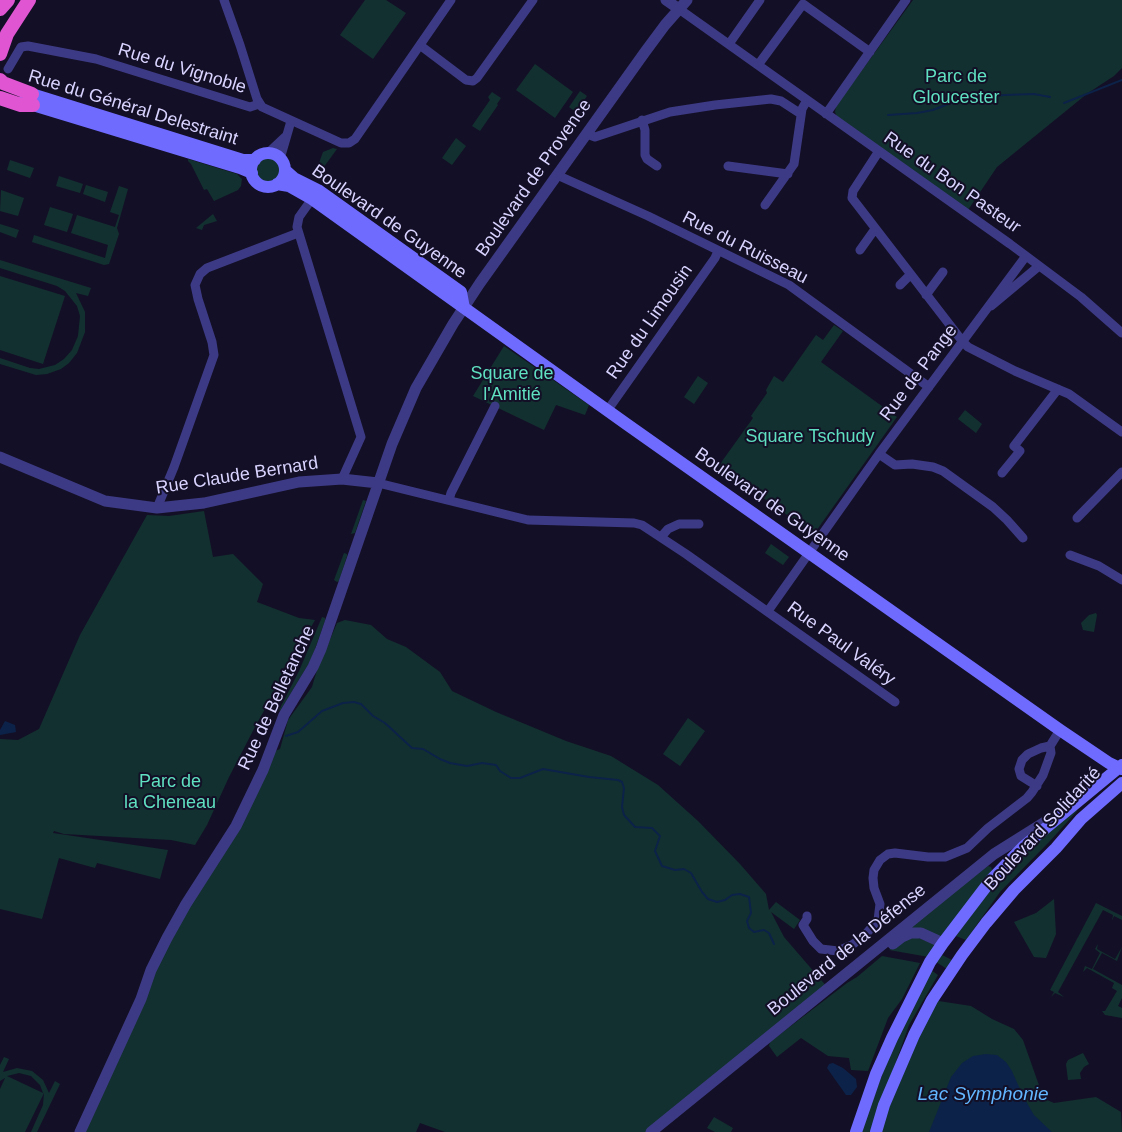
<!DOCTYPE html>
<meta charset="utf-8">
<style>
body{margin:0}
canvas{display:block;background:#130f26}
</style>
<canvas width="1122" height="1132"></canvas>
<script>
const ctx = document.querySelector('canvas').getContext('2d');
ctx.lineJoin = 'round';
function fillPath(path, color) { ctx.fillStyle = color; ctx.fill(path, 'evenodd'); }
const poly = rows => new Path2D(rows.map(r => 'M' + r).join(''));
function trace(path, color, width, dash) { ctx.strokeStyle = color; ctx.lineWidth = width; ctx.lineCap = dash ? 'butt' : 'round'; ctx.setLineDash(dash || []); ctx.stroke(path); }
function drawText(font, color, halo, rows, align = 'center') {
  ctx.font = font + ' Helvetica,sans-serif'; ctx.lineWidth = 4; ctx.setLineDash([]); ctx.textBaseline = 'middle'; ctx.strokeStyle = halo; ctx.fillStyle = color; for (const [text, x, y, turn = 0] of rows) {
    ctx.save(); ctx.translate(x, y); ctx.rotate((+turn || 0) * Math.PI / 180); ctx.textAlign = isNaN(turn) ? turn : align; if (halo) ctx.strokeText(text, 0, 0); ctx.fillText(text, 0, 0); ctx.restore();
  }
}
fillPath(poly([
 [365,0,386,0,406,13,373,59,340,35],
 [913,0,1122,0,1122,68,1114,76,1088,93,997,167,968,210,837,117,835,112,836,106],
 [535,64,573,92,555,118,516,90],
 [580,91,587,96,576,112,569,107],
 [492,92,501,98,497,104,498,105,480,131,472,126,490,100,488,97],
 [456,138,466,146,452,165,442,158],
 [333,148,337,149,318,175,315,174,323,152],
 '256 170a12 12 0 1 1 24 0a12 12 0 1 1-24 0Z',
 [188,159,237,174,242,179,241,186,238,190,214,201,207,189,204,190,191,164,188,161],
 [10,160,34,168,30,178,7,170],
 [59,176,83,184,80,193,56,186],
 [86,185,108,192,105,202,83,194],
 [119,186,128,189,117,228,119,234,109,264,104,265,32,242,34,235,105,258,108,245,71,233,77,215,115,227,119,215,110,212],
 [1,190,24,198,18,216,0,211],
 [50,207,73,214,67,232,44,225],
 [213,214,217,221,204,225,202,230,196,228],
 [0,224,19,230,16,238,0,232],
 [0,260,91,288,88,296,76,293,85,312,85,332,77,353,69,363,61,369,47,374,36,375,0,364,0,358,30,368,39,369,55,365,64,359,72,350,78,336,80,316,77,306,65,291,57,286,0,268],
 [0,276,65,296,43,364,0,350],
 [834,325,843,331,821,362,897,417,814,534,714,463,716,461,720,464,753,418,751,416,767,393,766,390,774,376,783,382,816,335,823,340],
 [504,346,589,405,585,415,556,405,544,430,473,396],
 [698,376,708,383,694,404,684,397],
 [965,410,982,424,976,433,958,419],
 [363,500,366,501,355,533,351,534],
 [204,511,213,557,233,554,263,584,257,602,299,618,315,620,256,725,229,777,207,825,195,845,171,840,64,834,54,831,53,833,168,850,160,879,97,863,95,868,59,858,42,919,0,909,0,739,18,740,39,729,80,635,147,515,169,516],
 [771,544,789,557,783,565,765,553],
 [344,553,347,554,347,556,339,581,337,582,334,580],
 [1096,613,1097,615,1094,632,1083,630,1081,623,1089,615],
 [322,617,325,618,325,621,311,660,280,711,279,710,299,671],
 [345,620,371,625,387,639,406,647,440,672,452,691,496,712,566,741,611,756,658,785,698,821,740,864,766,894,769,910,776,902,800,920,794,929,771,912,784,937,828,988,651,1132,445,1132,420,1123,416,1132,80,1132,145,986,224,845,268,754,280,749,288,720,312,687,317,670,337,623],
 [688,718,705,731,680,766,663,754],
 [1077,808,1077,811,1050,841,1000,892,966,940,956,936,999,878,1027,849],
 [988,866,991,867,993,872,942,936,911,930,908,925],
 [1054,899,1056,934,1046,958,1034,957,1014,922,1036,913],
 [1096,903,1122,916,1122,920,1114,916,1112,921,1113,915,1103,910,1058,992,1064,997,1055,993,1051,997,1054,992,1050,990],
 [916,937,936,945,929,957,889,950,899,942],
 [1098,944,1097,949,1115,959,1122,947,1117,961,1102,953,1093,969,1122,985,1122,998,1118,1006,1122,1008,1122,1018,1105,1015,1102,1011,1105,1011,1117,991,1112,988,1114,983,1087,968,1083,972,1085,966,1092,969,1100,953,1095,949],
 [942,955,952,960,947,969,936,962],
 [882,956,920,963,902,999,888,1018,868,1071,851,1070,849,1058,828,1056,801,1038,777,1057,769,1046,770,1042,847,983,857,977],
 [931,970,938,975,909,1025,871,1132,861,1132,891,1051],
 [932,1000,971,1006,992,1019,1014,1029,1023,1040,1041,1091,1047,1100,1054,1103,1096,1097,1121,1112,1122,1132,876,1132],
 [1083,1053,1089,1064,1084,1067,1080,1073,1081,1079,1068,1080,1066,1064,1068,1060],
 [4,1057,9,1059,3,1072,17,1068,32,1071,43,1080,49,1093,55,1081,60,1084,37,1132,31,1132,43,1105,44,1093,25,1132,0,1132,0,1089,5,1078,0,1081,0,1065],
 [19,1073,31,1076,40,1085,43,1093,7,1076],
 [714,1117,733,1128,731,1132,715,1132,707,1128]
]), '#12302f');
fillPath(poly([
 [5,721,15,725,16,732,0,735,0,730],
 [986,1054,997,1055,1006,1062,1012,1071,1023,1096,1034,1115,1052,1132,929,1132,951,1077,962,1063,973,1056],
 [833,1063,843,1068,856,1079,857,1087,851,1095,846,1095,827,1068,829,1064]
]), '#0c2248');
trace(poly([
 [1064,103,1122,80],
 [888,115,917,113,933,110,958,100,1004,95,1034,94,1050,97],
 [286,736,298,732,322,711,343,703,354,702,361,704,373,716,385,723,412,748,423,749,440,759,450,763,467,766,482,763,496,765,500,771,511,778,520,778,543,769,589,777,618,780,622,782,624,788,622,807,624,815,635,827,652,828,660,836,655,851,662,866,675,870,684,869,691,873,702,892,708,899,717,902,725,900,732,895,740,894,749,897,751,913,747,921,749,928,754,932,764,930,769,933,774,944]
]), '#0c2248', 2);
trace(poly([
 [224,0,240,45,257,99,262,107,341,143,349,143,355,139,451,0],
 [679,9,1010,244,1081,297,1122,333],
 [729,44,760,0],
 [421,46,466,80,473,81,477,78,533,0],
 [758,65,803,4,870,52],
 [8,69,21,47,28,46,96,59,250,107,259,104],
 [826,114,906,0],
 [642,120,645,130,645,155,647,159,657,166],
 [587,134,595,137,670,112,715,105,771,99,781,101,801,114],
 [879,151,853,191,852,198,963,342,968,347,1015,371,1069,394,1122,432],
 [267,154,285,137],
 [280,159,291,121],
 [728,166,788,174],
 [557,175,648,216,789,285,929,387],
 [314,196,299,217,297,227,361,437,342,479],
 [765,205,794,164,802,109,807,100],
 [860,250,875,229],
 [900,285,910,275],
 [926,295,943,272],
 [991,306,1039,266],
 [607,411,715,258,718,251],
 [879,454,895,465,912,464,933,467,943,471,993,507,1007,520,1023,538],
 [1002,473,1020,451,1014,446,1058,389],
 [378,483,528,520,634,523,642,525,686,554,895,702],
 [449,500,451,493,495,406],
 [157,508,174,467,214,355,212,342,198,299,195,285,200,274,207,268,298,233],
 [1077,518,1122,472],
 [661,537,668,529,679,524,699,524],
 [1070,555,1099,566,1122,580],
 [768,611,879,454,1026,256],
 [1037,786,1021,776,1019,769,1022,760,1028,754,1041,748,1050,746],
 [807,916,807,919,803,925,813,941,821,949,838,951,852,945,865,935,878,920,880,904,874,888,873,878,874,870,880,860,888,854,895,853,928,857,945,857,967,848,988,828,1027,798,1032,792,1043,775,1051,753,1050,746,1060,730]
]), '#3d3a85', 9);
trace(poly([
 [666,0,679,9],
 [0,457,105,501,157,508,204,503,299,482,342,479,378,483],
 [893,944,902,937,911,933,921,933,943,943],
 [80,1132,141,999,151,970,167,938,186,904,236,826,263,770,284,715,313,667,321,649,392,444,416,388,453,324,480,283,645,52,665,25,687,0],
 [651,1132,994,854,1053,817]
]), '#3d3a85', 11);
trace(poly([
 [22,91,243,160,255,160],
 [23,102,240,168,252,173],
 '251 170a17 17 0 1 1 34 0a17 17 0 1 1-34 0Z',
 [285,170,294,178,318,190,461,292,464,308],
 [277,184,289,186,312,199,625,423,1060,730,1109,763,1122,769],
 [856,1132,876,1074,892,1038,930,962,943,943,991,880,1024,846,1122,765],
 [876,1132,884,1105,914,1035,932,1000,962,955,986,923,1014,890,1056,848,1081,819,1122,783]
]), '#6f6bff', 12);
trace(poly([
 [0,9,8,0],
 [0,54,7,34,29,0],
 [0,80,3,83,32,94],
 [0,98,21,105,33,105]
]), '#e055d1', 14);
drawText('18px', '#d9d4ff', '#130f26', [
 ["Rue du Vignoble",182,69,17],
 ["Rue du Général Delestraint",133,108,17],
 ["Boulevard de Provence",534,178,-55],
 ["Rue du Bon Pasteur",952,183,35],
 ["Boulevard de Guyenne",389,222,35],
 ["Rue du Ruisseau",745,248,27],
 ["Rue du Limousin",650,322,-55],
 ["Rue de Pange",919,373,-53],
 ["Rue Claude Bernard",237,476,-9],
 ["Boulevard de Guyenne",772,505,35],
 ["Rue Paul Valéry",841,644,36],
 ["Rue de Belletanche",277,698,-65],
 ["Boulevard Solidarité",1043,829,-47],
 ["Boulevard de la Défense",847,950,-39]
]);
drawText('18px', '#5fe0c0', '#130f26', [
 ["Parc de",956,77],
 ["Gloucester",956,98],
 ["Square de",512,374],
 ["l'Amitié",512,395],
 ["Square Tschudy",810,437],
 ["Parc de",170,782],
 ["la Cheneau",170,803]
]);
drawText('italic 19px', '#62b6ff', '#130f26', [
 ["Lac Symphonie",983,1095]
]);
</script>
